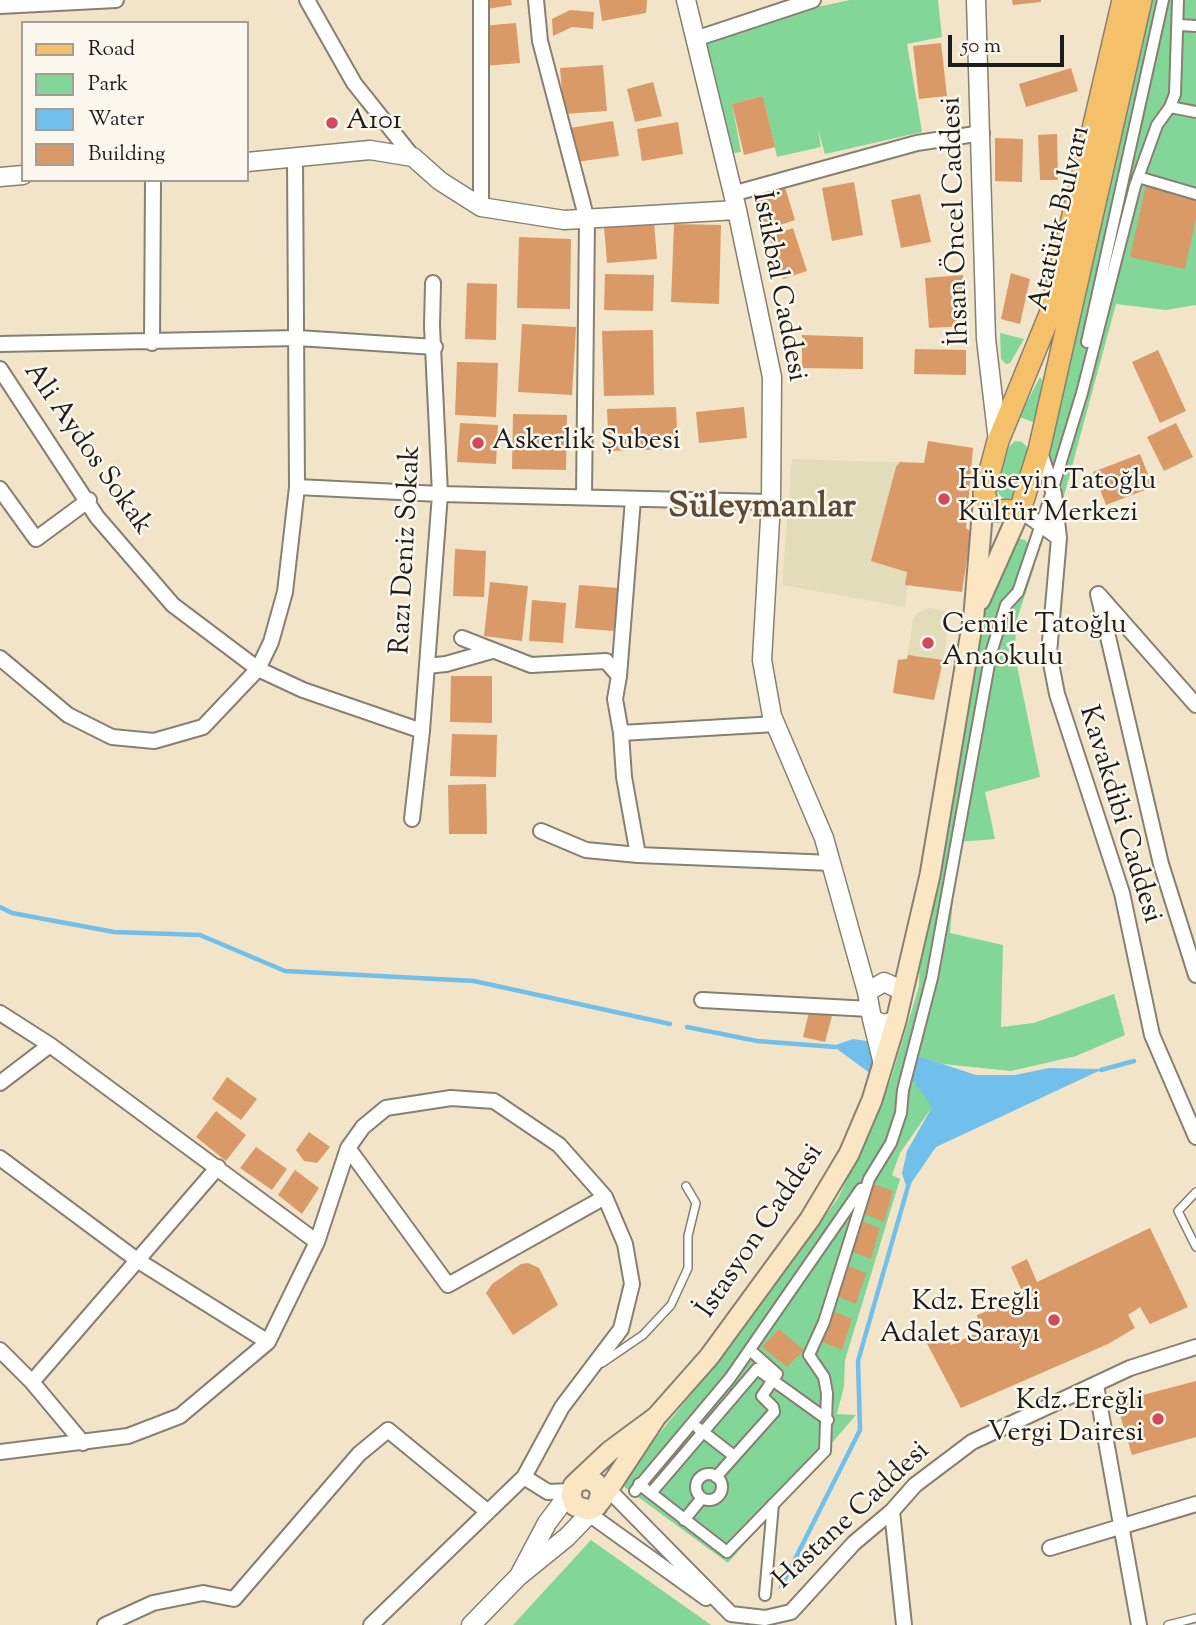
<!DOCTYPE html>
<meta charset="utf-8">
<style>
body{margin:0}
#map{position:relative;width:1196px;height:1625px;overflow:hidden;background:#f2e4c8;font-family:"Sorts Mill Goudy",serif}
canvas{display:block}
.legend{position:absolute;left:21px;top:21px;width:228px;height:161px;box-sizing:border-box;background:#fbf7ec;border:2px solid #a29f99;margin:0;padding:9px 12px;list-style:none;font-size:21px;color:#1c1c1c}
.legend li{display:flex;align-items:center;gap:14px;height:35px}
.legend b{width:35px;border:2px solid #a29f99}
.scale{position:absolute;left:948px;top:35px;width:116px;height:32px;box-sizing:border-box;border:4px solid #1c1c1c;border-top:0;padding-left:9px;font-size:21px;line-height:24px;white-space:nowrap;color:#1c1c1c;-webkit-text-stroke:5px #fbf7ec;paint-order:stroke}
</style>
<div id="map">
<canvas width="1196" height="1625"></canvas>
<ul class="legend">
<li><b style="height:9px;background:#f4c16a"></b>Road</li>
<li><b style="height:19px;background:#82d698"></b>Park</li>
<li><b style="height:19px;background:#71bfeb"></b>Water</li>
<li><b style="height:19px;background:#d99a67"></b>Building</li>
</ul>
<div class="scale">50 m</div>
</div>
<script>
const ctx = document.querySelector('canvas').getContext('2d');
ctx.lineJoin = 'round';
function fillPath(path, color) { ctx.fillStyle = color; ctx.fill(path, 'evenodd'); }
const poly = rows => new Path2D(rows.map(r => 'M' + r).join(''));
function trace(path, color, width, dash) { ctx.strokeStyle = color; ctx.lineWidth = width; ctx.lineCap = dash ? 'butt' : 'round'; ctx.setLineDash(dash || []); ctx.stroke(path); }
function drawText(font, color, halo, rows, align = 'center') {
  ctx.font = font + ' "Sorts Mill Goudy",serif'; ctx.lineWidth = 5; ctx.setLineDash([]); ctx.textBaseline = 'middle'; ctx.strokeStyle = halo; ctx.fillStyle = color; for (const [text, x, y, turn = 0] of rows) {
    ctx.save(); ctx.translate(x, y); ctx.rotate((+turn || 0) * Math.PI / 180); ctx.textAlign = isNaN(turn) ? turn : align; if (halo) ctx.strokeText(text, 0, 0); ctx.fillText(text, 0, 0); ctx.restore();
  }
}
fillPath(poly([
 [792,459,924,463,905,607,782,585],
 [930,608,947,611,949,620,939,688,893,693,898,660,907,658,913,620,918,612]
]), '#e2dcba');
fillPath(poly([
 [850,0,938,0,942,37,907,44,922,132,825,154,818,130,821,147,777,157,763,96,732,104,741,152,728,154,701,32],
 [1139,0,1196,0,1196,305,1166,310,1116,304,1058,518,1040,428],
 [1000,333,1024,339,1010,363,1006,364,1001,359],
 [1040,377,1042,380,1036,423,1019,417],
 [1015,441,1022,442,1029,449,1015,497,1004,499,995,490,1009,447],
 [1016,538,1025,540,1029,546,1034,568,1016,622,1015,656,1040,777,985,792,995,839,958,842,950,933,1003,945,1001,1027,1034,1023,1114,994,1125,1035,1076,1056,1011,1071,943,1064,918,1056,932,1107,900,1153,892,1175,900,1179,845,1360,844,1386,837,1414,856,1415,728,1563,619,1483,740,1334,795,1258,838,1198,865,1143,890,1082,919,986,920,953,975,627],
 [591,1540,711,1625,513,1625]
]), '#82d698');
fillPath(poly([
 [853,1039,874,1042,871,1074,833,1046],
 [918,1056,976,1075,1015,1075,1049,1068,1103,1069,936,1147,907,1189,902,1173,907,1151,932,1107,912,1079]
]), '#71bfeb');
trace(poly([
 [0,907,12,913,114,932,200,935,285,971,474,981,670,1024],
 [687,1027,757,1041,835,1047],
 [1101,1070,1134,1061],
 [781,1587,860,1430,858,1361,909,1183]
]), '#71bfeb', 4.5);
fillPath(poly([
 [486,0,511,0,512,5,487,9],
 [599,0,647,0,646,13,602,21],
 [1012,0,1041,0,1041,2,1013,5],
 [570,10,594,12,593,29,572,27,553,36,552,19],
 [516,23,520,63,484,66,480,26],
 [941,43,947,96,919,99,913,46],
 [603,65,607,111,564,114,560,68],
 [1071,68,1078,91,1026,107,1019,84],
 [653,82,662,116,635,122,627,89],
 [763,96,775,147,744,155,732,104],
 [613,121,619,156,576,162,570,128],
 [678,122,683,154,642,161,637,129],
 [1057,134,1058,180,1040,180,1038,135],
 [995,138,1023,139,1022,182,995,181],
 [854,182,863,235,832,241,822,188],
 [784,184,795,220,765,230,753,193],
 [1146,185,1196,196,1196,218,1185,269,1130,257],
 [920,194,931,242,901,248,891,200],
 [654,222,657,259,607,263,604,226],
 [674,224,721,225,719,304,671,302],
 [793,228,807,271,783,279,769,236],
 [519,237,571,239,570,309,517,308],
 [1011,273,1030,279,1020,324,1001,319],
 [605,274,654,275,653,311,604,310],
 [963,275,966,326,929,328,925,278],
 [467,283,497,284,496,340,465,339],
 [522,324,576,327,572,395,518,392],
 [653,330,654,395,604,396,602,331],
 [802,335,863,337,863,369,802,368],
 [915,349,966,350,966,375,914,374],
 [1158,350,1186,411,1160,423,1132,362],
 [457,362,498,363,496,417,455,415],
 [676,407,678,449,609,451,607,409],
 [744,407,747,438,699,443,696,412],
 [513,414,567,415,566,470,512,469],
 [460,423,498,425,496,464,457,462],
 [1176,423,1193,457,1164,471,1147,437],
 [928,441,973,448,966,528,971,532,962,592,905,585,907,572,871,561,896,467,900,462,924,463],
 [1140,454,1153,487,1106,505,1093,472],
 [455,549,486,551,484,597,453,596],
 [490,582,528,586,522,641,484,636],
 [579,585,619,588,615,631,575,628],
 [532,600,566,603,563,643,529,641],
 [908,655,943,660,934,700,893,693,898,660,907,659],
 [451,676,492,676,492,723,450,722],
 [452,734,497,735,496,777,450,776],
 [486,784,487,834,449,834,448,785],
 [809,1012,832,1016,825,1042,803,1037],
 [227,1077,257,1099,241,1120,212,1099],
 [216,1111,246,1135,226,1161,196,1137],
 [309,1132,330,1147,317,1163,304,1161,296,1150],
 [256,1147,287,1169,272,1190,240,1168],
 [295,1170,319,1188,302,1214,278,1195],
 [871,1183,893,1191,884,1222,862,1213],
 [859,1220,880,1228,871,1259,849,1250],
 [1150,1228,1188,1307,1150,1324,1140,1307,1128,1315,1135,1328,1108,1344,961,1408,922,1334,943,1330,951,1345,981,1331,977,1315,1008,1303,1022,1291,1011,1267,1027,1259,1037,1282],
 [528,1263,539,1268,558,1305,513,1335,486,1293,492,1284,521,1264],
 [844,1264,866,1273,856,1304,834,1295],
 [830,1310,852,1319,842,1350,820,1341],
 [779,1329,804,1350,787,1367,762,1347],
 [1196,1381,1196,1437,1132,1455,1116,1402]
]), '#d99a67');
const service = poly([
 [1196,1192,1178,1211,1196,1247],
 [602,1363,643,1335,671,1305,688,1268,688,1236,696,1203,686,1186],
 [1168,1625,1196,1618]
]);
const pedestrian = poly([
 [1180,25,1196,26],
 [1170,107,1196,112],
 [1138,177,1196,194],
 [1087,342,1163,0],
 [698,1428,734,1456],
 '696 1487a13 13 0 1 1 26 0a13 13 0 1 1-26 0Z',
 [716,1477,774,1412,773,1407,762,1396,777,1374,750,1350],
 [639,1484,727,1552,825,1451,827,1393,824,1377,809,1355,824,1322,869,1179,891,1143,901,1113,903,1090,932,978,991,653,1006,605,1018,592,1048,504,1082,393,1135,186,1157,125,1170,107,1175,94,1178,0],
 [635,1491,730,1378,861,1189],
 [651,1493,757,1369,828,1420],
 [684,1520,702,1498],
 [765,1595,773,1504]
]);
const minor = poly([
 [307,0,354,83,413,157],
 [536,0,540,41,587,220,584,497],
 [0,6,116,0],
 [695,39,813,0],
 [732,194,917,143,982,133],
 [481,207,481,0],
 [152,343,153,180],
 [0,344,298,338,435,347],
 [0,369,97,517,173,605,258,669,303,690,422,731],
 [1039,450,1054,494,1059,538,1049,653,1057,694,1122,893,1152,1035,1196,1137],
 [297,487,440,494,771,502],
 [0,489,36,539,89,500],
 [1020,510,1059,538],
 [1098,594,1161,864,1196,975],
 [1099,595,1196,705],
 [462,638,531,665,606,661,619,676,615,699,621,733],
 [0,658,68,715,112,737,154,741,203,727,258,669,271,642,285,592,297,487,295,159],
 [427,666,446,664,492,651],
 [619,676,633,499],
 [412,819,422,731,440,494,432,326,433,283],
 [541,831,586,850,638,855,832,863],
 [638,855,624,777,621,733,776,724],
 [702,1000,870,1009],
 [0,1013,50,1045],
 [0,1083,50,1045,317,1242],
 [348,1148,448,1285,605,1197],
 [0,1158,137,1260,268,1342],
 [0,1350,32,1382,83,1443],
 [32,1382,218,1167],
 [1096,1385,1139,1625],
 [0,1452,128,1436,180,1416,268,1342,317,1242,348,1148,363,1127,386,1108,451,1098,494,1101,559,1145,605,1197,625,1244,632,1284,621,1329,562,1407,524,1477,371,1625],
 [524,1477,548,1492,571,1491],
 [609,1490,731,1614],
 [892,1511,904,1625],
 [589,1514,706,1598],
 [1050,1548,1196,1504],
 [731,1614,765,1618,791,1612,854,1543,892,1511,915,1485,972,1442,1130,1368,1196,1347],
 [105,1625,153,1603,203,1593,234,1599,359,1454,388,1430,488,1512]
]);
const tertiary = poly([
 [686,0,737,210,772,377,771,502,762,660,772,716,824,838,867,992],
 [976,0,986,339,998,441],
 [247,162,370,150,413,157,440,181,481,207,564,220,737,210],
 [0,177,23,175],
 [872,1019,883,1064],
 [896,1021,883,1024,872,1019,867,992,884,982,901,990],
 [571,1491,547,1523,519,1576,567,1537,597,1506],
 [471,1625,519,1576]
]);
const secondary = poly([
 [980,600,1020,510],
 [656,1417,709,1357,810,1219,849,1154,872,1100,896,1021,930,875,974,614,984,493],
 [577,1482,587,1479,596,1483,601,1492,597,1506,589,1510,575,1506,571,1496,573,1486,577,1482,610,1451,656,1417,600,1502]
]);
const primary = poly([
 [1123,0,1050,314,998,441,984,493,989,507,996,511,1020,510,1039,450,1141,0]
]);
trace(service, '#878072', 10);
trace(pedestrian, '#878072', 14);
trace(minor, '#878072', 18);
trace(tertiary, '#878072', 21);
trace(secondary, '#878072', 23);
trace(primary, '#878072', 24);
trace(service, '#fff', 7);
trace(pedestrian, '#fff', 10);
trace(minor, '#fff', 14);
trace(tertiary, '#fff', 18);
trace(secondary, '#fbe6c3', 19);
trace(primary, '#f4c16a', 21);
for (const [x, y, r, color] of [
 [332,123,7,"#d1495b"],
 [478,443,7,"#d1495b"],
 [944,499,7,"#d1495b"],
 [928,643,7,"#d1495b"],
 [1054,1320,7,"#d1495b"],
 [1158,1419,7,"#d1495b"]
]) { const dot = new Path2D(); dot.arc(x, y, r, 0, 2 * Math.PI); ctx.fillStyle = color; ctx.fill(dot); trace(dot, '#fbf7ec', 2.5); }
drawText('28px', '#1c1c1c', '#fbf7ec', [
 ["A101",346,123],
 ["Askerlik Şubesi",492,443],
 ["Hüseyin Tatoğlu",958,483],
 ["Kültür Merkezi",958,515],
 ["Cemile Tatoğlu",942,627],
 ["Anaokulu",942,659],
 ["Kdz. Ereğli",1040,1304,"right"],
 ["Adalet Sarayı",1040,1336,"right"],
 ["Kdz. Ereğli",1144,1403,"right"],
 ["Vergi Dairesi",1144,1435,"right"]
], 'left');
drawText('28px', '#1c1c1c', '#fbf7ec', [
 ["Atatürk Bulvarı",1062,219,-77],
 ["İhsan Öncel Caddesi",958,221,-92],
 ["İstikbal Caddesi",777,287,79],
 ["Ali Aydos Sokak",86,450,55],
 ["Razı Deniz Sokak",408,550,-87],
 ["Kavakdibi Caddesi",1118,815,73],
 ["İstasyon Caddesi",762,1232,-56],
 ["Hastane Caddesi",853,1517,-43]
]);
drawText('bold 35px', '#5e4836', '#fbf7ec', [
 ["Süleymanlar",762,510]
]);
</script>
